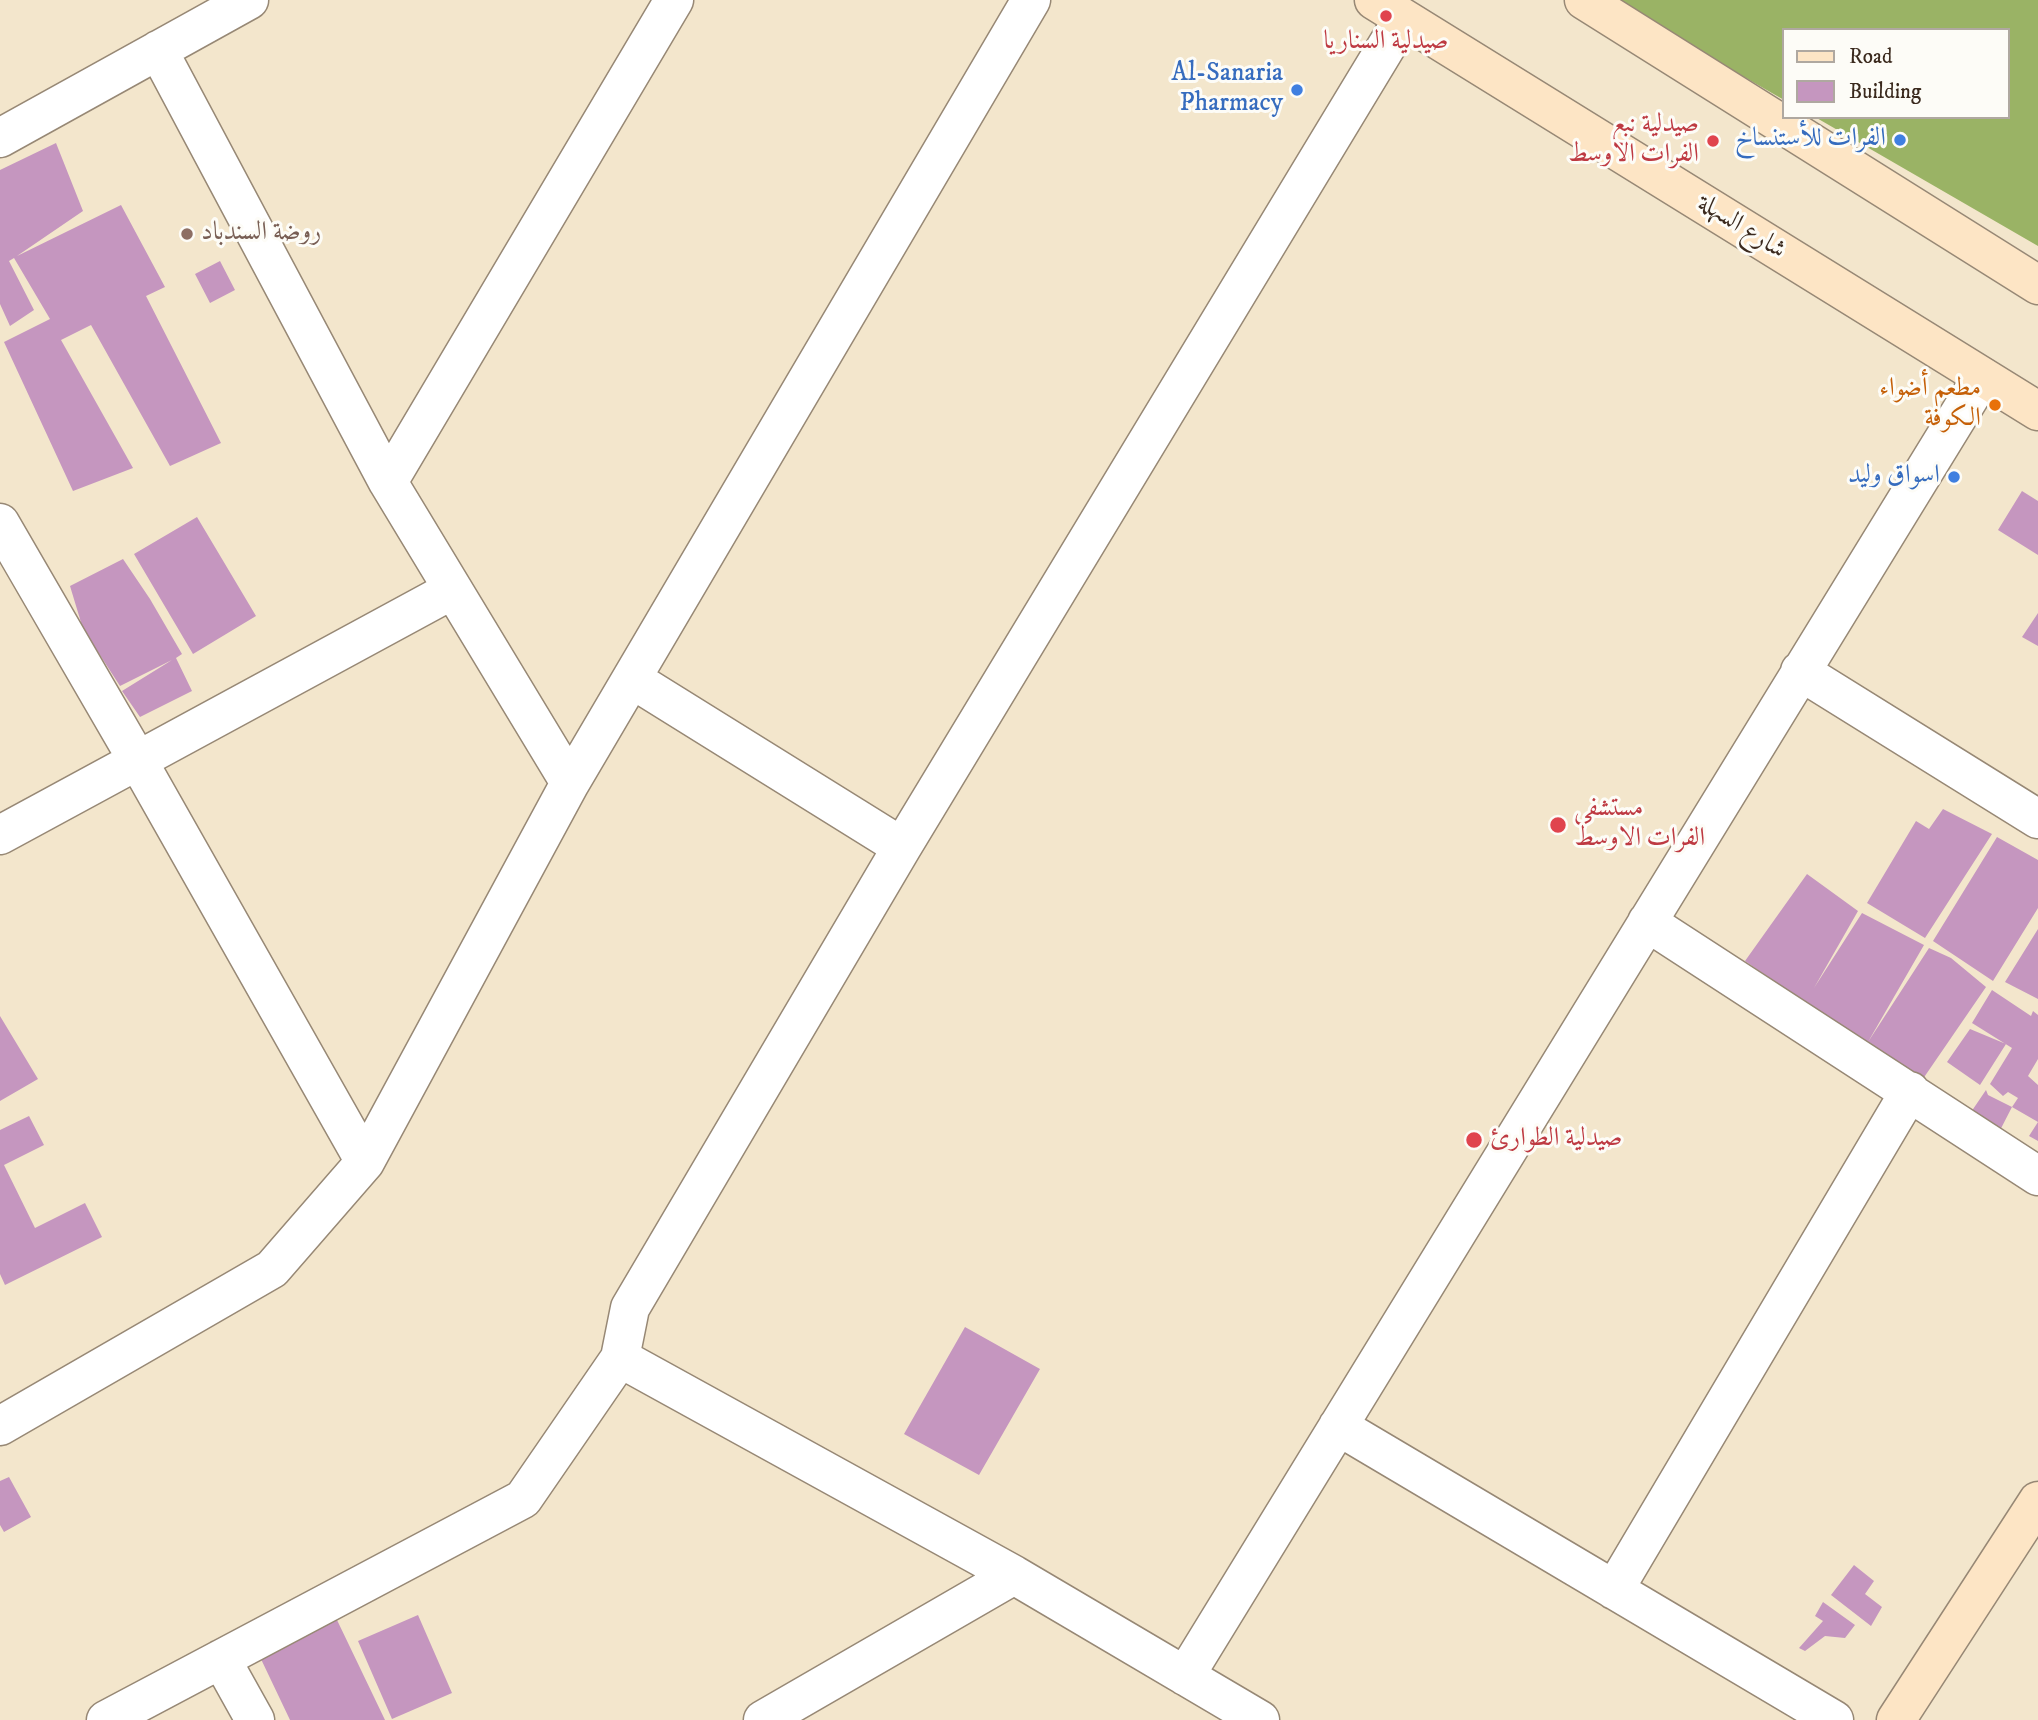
<!DOCTYPE html>
<meta charset="utf-8">
<style>
body{margin:0}
#map{position:relative;width:2038px;height:1720px;overflow:hidden;background:#f3e6cc;font-family:"IM FELL DW Pica",serif}
canvas{display:block}
.legend{position:absolute;left:1782px;top:28px;width:228px;height:91px;box-sizing:border-box;background:#fdfcf7;border:2px solid #afa8a0;margin:0;padding:9px 12px;list-style:none;font-size:21px;color:#3b2a1e}
.legend li{display:flex;align-items:center;gap:14px;height:35px}
.legend b{width:35px;border:2px solid #afa8a0}
</style>
<div id="map">
<canvas width="2038" height="1720"></canvas>
<ul class="legend">
<li><b style="height:9px;background:#fde5c5"></b>Road</li>
<li><b style="height:19px;background:#c596bf"></b>Building</li>
</ul>
</div>
<script>
const ctx = document.querySelector('canvas').getContext('2d');
ctx.lineJoin = 'round';
function fillPath(path, color) { ctx.fillStyle = color; ctx.fill(path, 'evenodd'); }
const poly = rows => new Path2D(rows.map(r => 'M' + r).join(''));
function trace(path, color, width, dash) { ctx.strokeStyle = color; ctx.lineWidth = width; ctx.lineCap = dash ? 'butt' : 'round'; ctx.setLineDash(dash || []); ctx.stroke(path); }
function drawText(font, color, halo, rows, align = 'center') {
  ctx.font = font + ' "IM FELL DW Pica",Amiri,serif'; ctx.lineWidth = 6; ctx.setLineDash([]); ctx.textBaseline = 'middle'; ctx.strokeStyle = halo; ctx.fillStyle = color; for (const [text, x, y, turn = 0] of rows) {
    ctx.save(); ctx.translate(x, y); ctx.rotate((+turn || 0) * Math.PI / 180); ctx.textAlign = isNaN(turn) ? turn : align; if (halo) ctx.strokeText(text, 0, 0); ctx.fillText(text, 0, 0); ctx.restore();
  }
}
fillPath(poly([
 [1611,0,2038,0,2038,246,1815,117,2008,117,2008,30,1784,30,1784,100]
]), '#9ab365');
fillPath(poly([
 [56,143,83,211,17,256,121,205,165,287,146,296,221,443,170,466,91,325,61,340,133,468,73,491,4,342,50,319,14,258,9,261,34,310,10,326,0,304,0,170],
 [220,261,235,290,210,303,195,274],
 [2022,491,2038,501,2038,555,1998,530],
 [197,517,256,616,193,654,134,554],
 [123,559,150,599,182,654,176,658,192,691,140,717,122,691,172,660,120,686,83,629,70,586],
 [2038,613,2038,646,2022,637],
 [1943,809,1992,834,1925,938,1867,903,1916,821,1929,829],
 [1997,837,2038,860,2038,908,1993,981,1933,941],
 [1807,874,1858,911,1814,988,1862,913,1924,945,1868,1042,1929,948,1951,958,1986,987,1916,1089,1806,1003,1745,961],
 [2038,929,2038,999,2005,982],
 [1992,990,2031,1016,2033,1011,2038,1015,2038,1059,2028,1076,2038,1085,2038,1141,2029,1136,2038,1122,2012,1107,2018,1098,2008,1092,2003,1096,1990,1084,2012,1048,1972,1023],
 [0,1016,38,1079,0,1101],
 [1970,1029,2006,1044,1980,1085,1947,1062],
 [1986,1090,1988,1095,2012,1107,1994,1142,1967,1118],
 [29,1116,44,1145,4,1165,35,1228,85,1203,102,1237,5,1285,0,1274,0,1130],
 [965,1327,1040,1369,979,1475,904,1434],
 [9,1477,31,1517,4,1532,0,1525,0,1481],
 [1854,1565,1874,1581,1865,1594,1882,1607,1871,1626,1831,1595],
 [1823,1602,1855,1625,1845,1638,1825,1636,1805,1651,1799,1648,1823,1621,1815,1616],
 [418,1615,452,1693,392,1719,358,1641],
 [337,1620,385,1720,290,1720,260,1657]
]), '#c596bf');
const street = poly([
 [158,50,388,482,570,783],
 [0,138,249,0],
 [388,482,674,0],
 [0,523,138,761,365,1162],
 [1800,671,2038,819],
 [632,679,902,847],
 [0,835,452,590],
 [1647,922,2038,1176],
 [620,1358,1014,1575,1260,1720],
 [0,1426,272,1269,365,1162,570,783,1031,0],
 [1338,1426,1834,1720],
 [1614,1590,1910,1091],
 [221,1659,255,1720],
 [1185,1676,1982,377],
 [106,1720,523,1499,620,1358,630,1308,902,847,1403,19],
 [763,1720,1014,1575]
]);
const secondary = poly([
 [1374,0,2038,411],
 [1584,0,2038,285],
 [1896,1720,2038,1501]
]);
trace(street, '#978875', 41);
trace(secondary, '#978875', 41);
trace(street, '#fff', 38);
trace(secondary, '#fde5c5', 38);
for (const [x, y, r, color] of [
 [1386,16,7,"#e0444e"],
 [1297,90,7,"#3f7fe0"],
 [1900,140,7,"#3f7fe0"],
 [1713,141,7,"#e0444e"],
 [187,234,7,"#8d6e63"],
 [1995,405,7,"#e8710a"],
 [1954,477,7,"#3f7fe0"],
 [1558,825,9,"#e0444e"],
 [1474,1140,9,"#e0444e"]
]) { const dot = new Path2D(); dot.arc(x, y, r, 0, 2 * Math.PI); ctx.fillStyle = color; ctx.fill(dot); trace(dot, '#fdfcf7', 2.5); }
drawText('26px', '#be3a42', '#fdfcf7', [
 ["صيدلية السناريا",1386,43,"center"],
 ["صيدلية نبع",1699,126,"right"],
 ["الفرات الاوسط",1699,156,"right"],
 ["مستشفى",1574,810],
 ["الفرات الاوسط",1574,840],
 ["صيدلية الطوارئ",1490,1140]
], 'left');
drawText('26px', '#366cbe', '#fdfcf7', [
 ["Al-Sanaria",1283,75],
 ["Pharmacy",1283,105],
 ["الفرات للأستنساخ",1886,140],
 ["اسواق وليد",1940,477]
], 'right');
drawText('26px', '#3b2a1e', '#fdfcf7', [
 ["شارع السهلة",1741,228,32]
]);
drawText('26px', '#785e54', '#fdfcf7', [
 ["روضة السندباد",201,234]
], 'left');
drawText('26px', '#c56008', '#fdfcf7', [
 ["مطعم أضواء",1981,390],
 ["الكوفة",1981,420]
], 'right');
</script>
